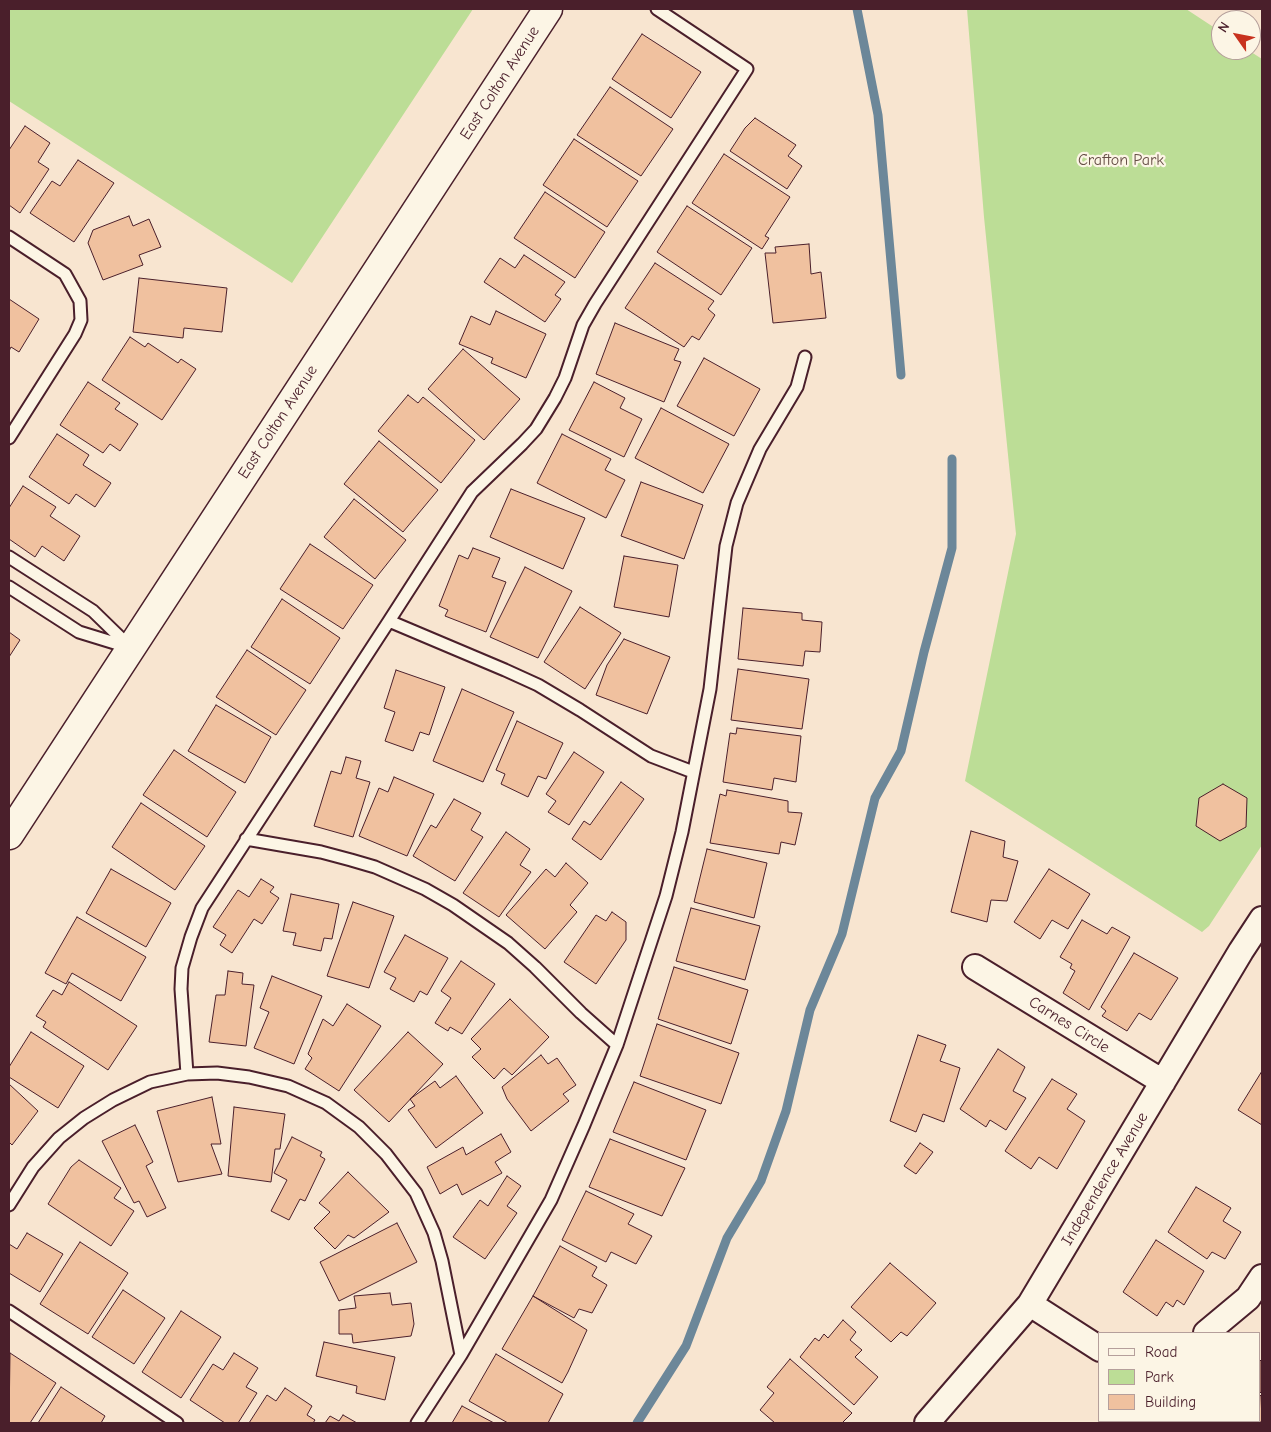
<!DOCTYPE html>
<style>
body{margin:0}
#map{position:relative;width:1271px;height:1432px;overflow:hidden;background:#f8e5d0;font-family:"Comic Neue",sans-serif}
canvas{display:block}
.frame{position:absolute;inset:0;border:10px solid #4a1f2b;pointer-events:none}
.legend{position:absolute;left:1098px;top:1332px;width:162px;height:90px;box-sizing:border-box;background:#fcf5e5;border:1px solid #b59f9b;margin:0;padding:6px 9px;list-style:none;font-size:15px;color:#4a1f2b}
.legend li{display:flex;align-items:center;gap:10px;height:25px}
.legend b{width:25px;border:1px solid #b59f9b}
.north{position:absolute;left:1211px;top:10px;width:50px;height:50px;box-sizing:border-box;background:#fcf5e5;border:1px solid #b59f9b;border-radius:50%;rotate:303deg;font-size:14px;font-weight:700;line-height:20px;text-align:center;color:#4a1f2b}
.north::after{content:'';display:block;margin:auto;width:18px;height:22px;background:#c8321e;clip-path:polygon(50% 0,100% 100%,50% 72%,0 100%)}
</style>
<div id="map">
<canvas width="1271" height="1432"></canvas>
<div class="frame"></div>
<ul class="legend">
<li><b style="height:6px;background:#fcf5e5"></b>Road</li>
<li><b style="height:14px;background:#bcdd96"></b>Park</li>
<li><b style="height:14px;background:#f0c19f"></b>Building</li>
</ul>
<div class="north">N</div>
</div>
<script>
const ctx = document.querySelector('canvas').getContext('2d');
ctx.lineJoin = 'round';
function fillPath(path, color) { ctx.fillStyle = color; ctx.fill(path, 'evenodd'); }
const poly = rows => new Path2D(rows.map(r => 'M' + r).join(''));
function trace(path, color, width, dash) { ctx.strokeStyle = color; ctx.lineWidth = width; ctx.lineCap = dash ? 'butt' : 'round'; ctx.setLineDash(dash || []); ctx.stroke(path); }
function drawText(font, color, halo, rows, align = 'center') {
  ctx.font = font + ' "Comic Neue",sans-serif'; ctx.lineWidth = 4.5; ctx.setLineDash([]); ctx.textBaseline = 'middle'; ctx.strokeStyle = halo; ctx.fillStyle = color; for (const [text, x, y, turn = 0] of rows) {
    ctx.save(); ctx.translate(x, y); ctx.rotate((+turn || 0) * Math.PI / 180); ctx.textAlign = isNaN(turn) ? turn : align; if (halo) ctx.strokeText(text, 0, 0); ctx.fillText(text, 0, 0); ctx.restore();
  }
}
fillPath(poly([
 [9,9,473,9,292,283,9,101],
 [967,9,1186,9,1221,32,1221,50,1248,50,1262,59,1262,845,1209,926,1202,932,965,781,1016,534,984,217]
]), '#bcdd96');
trace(poly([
 [857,9,878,115,901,375],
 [637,1423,686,1346,727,1238,761,1181,786,1111,810,1010,842,934,875,798,901,751,924,652,952,548,952,459]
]), '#6c8799', 9);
const building = poly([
 [642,34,701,72,671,118,612,79,642,34],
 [610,87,673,129,641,176,577,135,610,87],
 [755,118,796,145,788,156,802,166,787,189,730,151,745,128,755,118],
 [25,126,50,143,38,162,49,169,20,213,9,205,9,150,25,126],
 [574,139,638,181,607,227,543,185,574,139],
 [724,154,790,197,765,236,769,238,762,249,692,203,724,154],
 [78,160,114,183,74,242,30,213,52,181,60,186,78,160],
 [545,192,605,232,575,278,514,238,545,192],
 [687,206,752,248,721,295,657,252,687,206],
 [129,216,133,226,149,219,161,247,139,255,143,265,103,280,88,243,93,230,129,216],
 [809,244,811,274,821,272,826,318,773,323,765,253,776,253,775,247,809,244],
 [524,255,565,282,555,295,561,299,545,322,484,282,500,258,515,268,524,255],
 [655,263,714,301,708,309,715,315,699,340,692,336,684,347,625,308,655,263],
 [139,278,227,288,222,332,184,328,183,338,133,332,139,278],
 [9,299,39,319,19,352,11,347,9,351,9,299],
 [496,311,546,334,526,378,491,363,493,358,459,344,471,316,490,325,496,311],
 [615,323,679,349,674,360,681,362,664,402,596,374,615,323],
 [130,337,145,347,148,343,178,363,181,359,196,369,162,420,102,380,130,337],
 [463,349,520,399,484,440,428,389,463,349],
 [704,358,760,389,734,436,677,406,704,358],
 [88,382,120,403,115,409,138,424,120,451,110,444,103,453,60,425,88,382],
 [594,382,625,398,620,408,642,419,624,457,569,430,594,382],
 [408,395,418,403,423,397,475,440,441,483,378,431,408,395],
 [661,408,729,444,703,493,635,458,661,408],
 [57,434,89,455,83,465,111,483,95,507,76,494,69,504,29,477,57,434],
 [562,434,611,459,605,470,625,480,606,518,537,483,562,434],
 [379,441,438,490,403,532,344,484,379,441],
 [641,482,703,505,684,559,621,536,641,482],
 [23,486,56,507,50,516,80,536,64,561,42,546,35,557,9,539,9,508,23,486],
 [511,489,585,518,563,569,490,537,511,489],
 [354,499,406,540,375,579,324,537,354,499],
 [310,544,373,585,343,629,280,589,310,544],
 [473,548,500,558,492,577,506,582,486,632,445,616,448,610,439,606,459,555,468,559,473,548],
 [624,556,678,565,669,617,614,607,624,556],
 [525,567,572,591,538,658,490,637,525,567],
 [282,599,340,638,310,684,251,647,282,599],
 [580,607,621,633,585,689,544,662,580,607],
 [743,608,802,613,802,620,822,622,820,652,805,651,803,666,738,659,743,608],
 [9,632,20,640,9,657,9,632],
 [624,639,670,657,647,714,596,695,607,665,624,639],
 [247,650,306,690,276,735,216,697,247,650],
 [738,669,809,679,802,729,731,720,738,669],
 [396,670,445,687,429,735,420,732,413,751,385,741,395,712,384,708,396,670],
 [462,689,514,712,483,782,433,761,462,689],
 [216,705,271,737,245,783,188,751,216,705],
 [517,721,563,743,546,779,538,776,528,797,501,784,505,774,496,770,517,721],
 [737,728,801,736,796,782,774,778,772,790,723,782,730,733,736,734,737,728],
 [174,750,236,792,207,837,143,795,174,750],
 [574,752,604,772,569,825,548,812,556,801,546,794,574,752],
 [346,757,361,761,356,778,370,782,353,837,314,826,331,771,341,774,346,757],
 [394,777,434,794,407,856,359,836,379,788,388,792,394,777],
 [621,782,644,799,601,860,572,839,584,821,590,825,621,782],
 [1223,784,1247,798,1246,827,1220,841,1196,826,1199,798,1223,784],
 [727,790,788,801,788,812,802,813,795,845,781,842,779,854,710,843,720,794,726,796,727,790],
 [454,799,481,813,471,830,483,837,455,881,413,856,431,825,436,828,454,799],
 [141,803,205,846,175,890,112,847,141,803],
 [971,831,1005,841,1003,857,1018,861,1007,901,991,900,987,922,951,912,971,831],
 [506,832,530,849,520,865,531,872,499,917,463,893,506,832],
 [707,849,767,863,754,918,694,902,707,849],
 [566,863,588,883,570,905,577,912,545,949,506,915,546,869,555,877,566,863],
 [111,869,171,903,146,947,86,913,111,869],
 [1049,869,1090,894,1068,929,1052,920,1040,939,1014,922,1049,869],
 [261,879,274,887,270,892,279,898,262,924,254,919,232,953,220,945,226,935,213,927,238,890,249,897,261,879],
 [291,894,339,904,332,939,324,938,321,951,293,945,296,933,283,931,291,894],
 [353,902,394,916,369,988,327,976,353,902],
 [691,908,760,926,745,980,676,961,691,908],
 [612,912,626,922,626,940,596,984,564,962,596,915,606,921,612,912],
 [77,917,146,957,121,1001,72,973,66,984,45,973,77,917],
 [1082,920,1107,934,1112,927,1130,937,1089,1010,1063,993,1075,971,1070,968,1072,964,1060,957,1082,920],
 [405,935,448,958,427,995,420,991,414,1002,390,989,396,978,384,972,405,935],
 [1134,953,1178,978,1151,1020,1139,1013,1127,1031,1102,1016,1106,1011,1101,1007,1134,953],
 [461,961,495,984,462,1034,450,1027,448,1031,435,1023,451,998,441,991,461,961],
 [674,967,748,990,731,1044,658,1019,674,967],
 [228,971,243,973,242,984,254,985,246,1046,209,1042,216,995,225,995,228,971],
 [272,976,322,996,294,1064,254,1048,269,1012,260,1008,272,976],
 [69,982,137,1026,108,1070,43,1027,46,1022,36,1016,53,990,62,995,69,982],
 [510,999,549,1037,512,1075,504,1068,494,1079,472,1057,481,1049,471,1039,510,999],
 [347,1004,381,1026,339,1091,305,1069,312,1058,308,1054,323,1019,333,1026,347,1004],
 [657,1024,739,1053,721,1104,640,1076,657,1024],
 [31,1032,84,1066,58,1108,9,1077,9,1067,31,1032],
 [408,1032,443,1064,389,1122,354,1090,408,1032],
 [918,1035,946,1045,940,1061,960,1068,944,1122,923,1114,916,1132,890,1121,918,1035],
 [998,1049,1025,1067,1013,1091,1026,1098,1006,1130,990,1120,986,1127,960,1109,998,1049],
 [541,1055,548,1064,557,1058,576,1085,563,1094,569,1101,531,1131,507,1099,502,1087,541,1055],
 [1262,1071,1262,1125,1238,1110,1262,1071],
 [456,1076,483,1113,436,1148,408,1110,415,1106,410,1099,435,1081,440,1088,456,1076],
 [1052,1079,1077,1094,1067,1109,1085,1121,1057,1169,1039,1157,1031,1169,1005,1151,1052,1079],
 [634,1082,706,1110,686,1160,613,1132,634,1082],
 [9,1084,38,1111,12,1145,9,1142,9,1084],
 [212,1097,221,1144,211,1144,222,1174,178,1182,157,1111,212,1097],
 [234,1107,285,1114,280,1149,275,1149,271,1182,228,1176,234,1107],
 [135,1125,153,1162,146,1166,166,1208,147,1217,139,1201,134,1203,102,1141,135,1125],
 [501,1134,511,1152,495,1162,502,1173,462,1195,457,1184,440,1194,427,1167,463,1147,466,1155,501,1134],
 [292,1137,322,1152,320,1156,325,1159,305,1201,300,1199,289,1220,271,1211,287,1180,274,1173,292,1137],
 [610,1139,685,1168,662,1216,589,1187,610,1139],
 [920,1143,933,1152,916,1174,904,1166,920,1143],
 [79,1160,121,1188,114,1198,134,1211,111,1246,48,1204,71,1167,79,1160],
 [348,1172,389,1212,354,1238,348,1235,335,1249,314,1228,330,1212,319,1203,348,1172],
 [507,1176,521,1186,507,1206,517,1213,485,1259,453,1237,480,1200,488,1206,507,1176],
 [1196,1187,1231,1208,1223,1221,1241,1232,1225,1259,1212,1252,1207,1259,1168,1232,1196,1187],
 [586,1191,634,1214,628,1224,652,1236,636,1264,611,1252,606,1262,562,1240,586,1191],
 [397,1223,417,1262,339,1301,320,1262,397,1223],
 [27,1233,63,1254,40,1292,9,1273,9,1244,17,1249,27,1233],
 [1156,1240,1204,1271,1184,1305,1177,1300,1173,1307,1166,1302,1157,1316,1123,1292,1156,1240],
 [80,1242,128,1273,88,1334,40,1304,80,1242],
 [560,1246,597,1267,592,1276,607,1285,592,1313,579,1309,574,1318,533,1296,560,1246],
 [890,1263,936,1303,907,1336,901,1332,891,1342,851,1307,890,1263],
 [123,1290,165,1318,134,1364,92,1337,123,1290],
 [390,1293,392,1305,411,1303,414,1324,411,1336,353,1343,352,1334,339,1334,339,1310,356,1308,354,1296,390,1293],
 [533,1296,587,1330,568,1372,562,1383,502,1349,533,1296],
 [181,1311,221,1337,181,1398,142,1372,181,1311],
 [843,1320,856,1332,850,1340,862,1350,855,1357,878,1377,854,1405,800,1357,815,1338,819,1341,824,1334,828,1338,843,1320],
 [324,1342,395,1357,385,1400,356,1393,357,1386,316,1376,324,1342],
 [10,1353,56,1383,30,1423,9,1423,10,1353],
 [234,1353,258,1368,246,1387,257,1393,238,1423,225,1423,190,1400,213,1364,223,1370,234,1353],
 [496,1354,563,1394,548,1423,508,1423,469,1401,496,1354],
 [790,1359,852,1413,842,1423,775,1423,760,1410,774,1393,767,1387,790,1359],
 [1262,1359,1262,1423,1259,1421,1260,1396,1262,1394,1260,1392,1260,1361,1262,1359],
 [61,1387,105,1416,101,1423,38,1423,61,1387],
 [285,1388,312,1406,307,1415,315,1420,313,1423,249,1423,267,1395,276,1401,285,1388],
 [462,1406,494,1423,452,1423,462,1406],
 [343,1415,357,1423,325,1423,330,1416,339,1421,343,1415]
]);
fillPath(building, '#f0c19f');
trace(building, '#4a1f2b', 1);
const lane = poly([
 [9,237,65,274,80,301,81,320,75,334,9,438],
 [9,557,93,611,131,648,79,632,9,587],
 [389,621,505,670,538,685,580,710,651,756,693,772],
 [246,839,321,852,351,860,375,867,425,889,453,905,508,943,535,967,581,1013,617,1045],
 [187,1074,181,989,182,968,191,937,202,908,389,621,472,492,522,444,536,429,555,398,565,378,583,325,595,304,747,69,657,9],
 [9,1205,33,1167,59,1138,84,1118,113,1100,150,1082,187,1074,217,1073,249,1077,288,1086,326,1103,359,1127,386,1154,416,1193,434,1233,442,1261,461,1355],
 [9,1311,177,1423],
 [417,1423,461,1355,551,1200,584,1125,617,1045,666,896,682,832,710,689,726,546,737,503,760,449,797,387,805,357]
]);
const street = poly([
 [975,967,1163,1082],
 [1030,1304,1100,1349],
 [1206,1333,1248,1298,1262,1277],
 [1205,1421,1208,1423],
 [927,1423,1030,1304,1241,951,1262,919]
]);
const secondary = poly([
 [9,835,548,9]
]);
trace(lane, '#4a1f2b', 15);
trace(street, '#4a1f2b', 28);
trace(secondary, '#4a1f2b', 31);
trace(lane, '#fcf5e5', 11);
trace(street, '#fcf5e5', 24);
trace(secondary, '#fcf5e5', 28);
drawText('16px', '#4a1f2b', '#fcf5e5', [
 ["East Colton Avenue",500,83,-57],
 ["East Colton Avenue",278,422,-57],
 ["Carnes Circle",1069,1025,32],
 ["Independence Avenue",1105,1179,-59]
]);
drawText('16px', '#664e46', '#fcf5e5', [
 ["Crafton Park",1121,160]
]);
</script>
